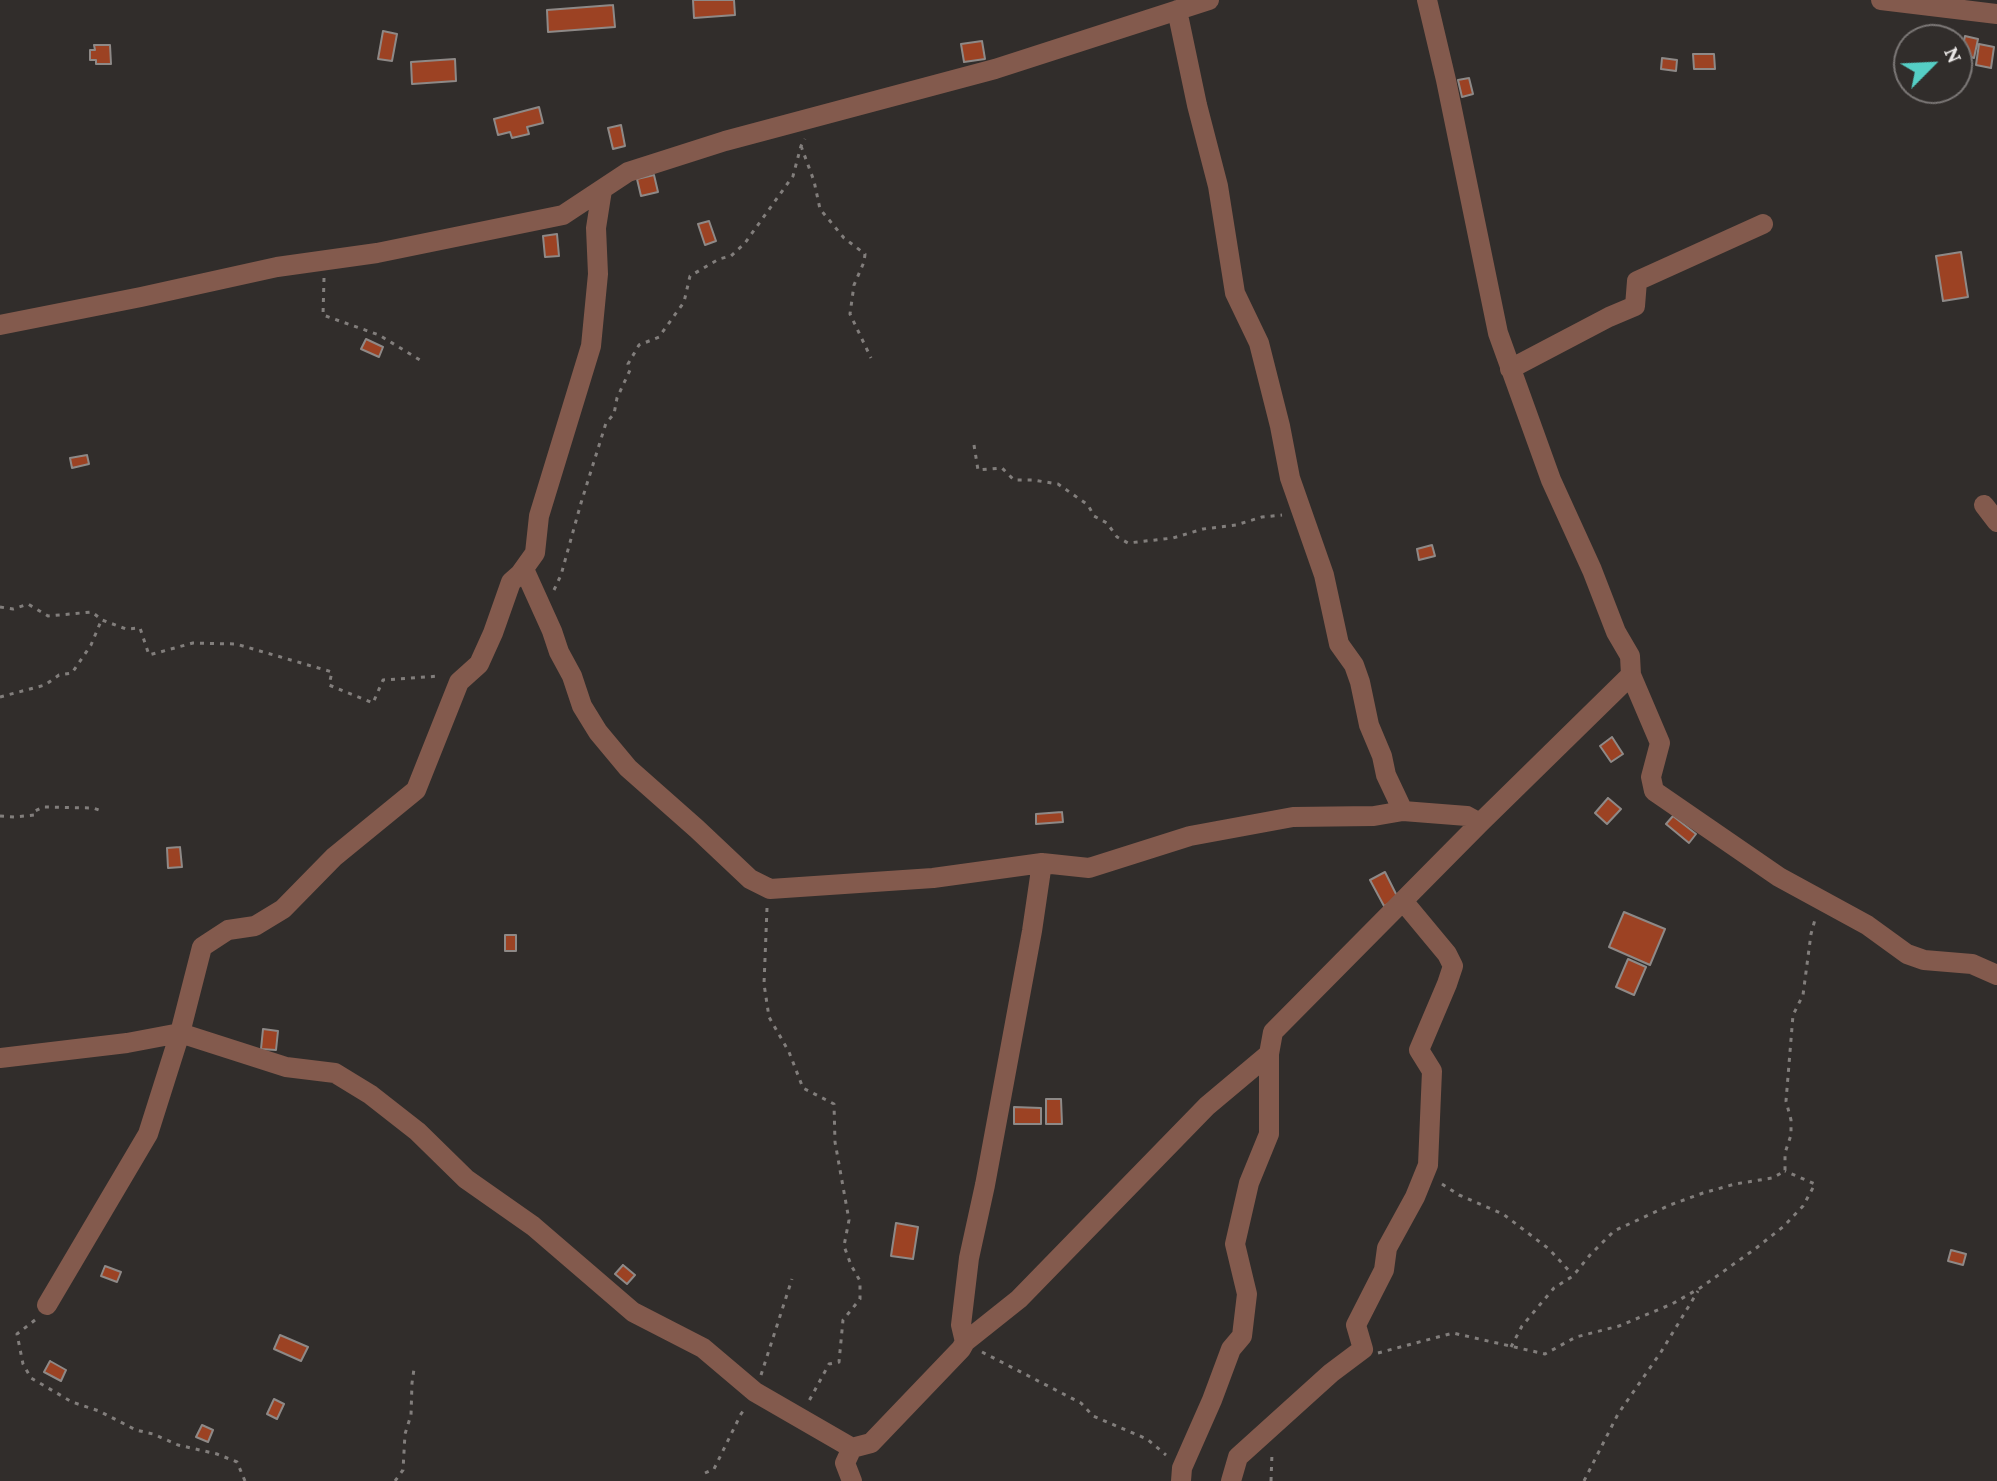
<!DOCTYPE html>
<style>
body{margin:0}
#map{position:relative;width:1997px;height:1481px;overflow:hidden;background:#312d2b;font-family:"Crimson Pro",serif}
canvas{display:block}
.north{position:absolute;left:1893px;top:24px;width:80px;height:80px;box-sizing:border-box;background:#312d2b;border:2px solid #7b7776;border-radius:50%;rotate:66deg;font-size:22px;font-weight:700;line-height:32px;text-align:center;color:#eae7e6}
.north::after{content:'';display:block;margin:auto;width:28px;height:36px;background:#55cec5;clip-path:polygon(50% 0,100% 100%,50% 72%,0 100%)}
</style>
<div id="map">
<canvas width="1997" height="1481"></canvas>
<div class="north">N</div>
</div>
<script>
const ctx = document.querySelector('canvas').getContext('2d');
ctx.lineJoin = 'round';
function fillPath(path, color) { ctx.fillStyle = color; ctx.fill(path, 'evenodd'); }
const poly = rows => new Path2D(rows.map(r => 'M' + r).join(''));
function trace(path, color, width, dash) { ctx.strokeStyle = color; ctx.lineWidth = width; ctx.lineCap = dash ? 'butt' : 'round'; ctx.setLineDash(dash || []); ctx.stroke(path); }
const building = poly([
 [693,0,734,0,735,15,694,18,693,0],
 [613,5,615,27,548,32,547,10,613,5],
 [383,31,397,34,392,61,378,59,383,31],
 [1965,36,1978,39,1974,58,1961,54,1965,36],
 [982,41,985,59,964,62,961,44,982,41],
 [1979,44,1994,47,1991,68,1976,65,1979,44],
 [94,45,110,45,111,64,96,64,96,60,90,60,90,50,95,50,94,45],
 [1693,54,1714,54,1715,69,1694,69,1693,54],
 [1662,58,1677,60,1676,71,1661,69,1662,58],
 [455,59,456,81,412,84,411,62,455,59],
 [1469,78,1473,94,1462,97,1458,80,1469,78],
 [539,107,543,123,527,127,529,134,512,138,510,132,498,135,494,119,539,107],
 [621,125,625,146,613,149,608,128,621,125],
 [654,175,658,192,641,196,637,179,654,175],
 [709,221,716,241,705,245,698,224,709,221],
 [557,234,559,256,545,257,543,236,557,234],
 [1961,252,1968,297,1943,301,1936,256,1961,252],
 [366,339,383,347,379,357,361,349,366,339],
 [87,455,89,464,72,468,70,458,87,455],
 [1432,545,1435,556,1419,560,1417,549,1432,545],
 [1612,737,1623,754,1611,762,1600,746,1612,737],
 [1608,798,1621,809,1607,824,1595,813,1608,798],
 [1062,812,1063,822,1036,824,1036,814,1062,812],
 [1673,816,1696,834,1689,843,1666,824,1673,816],
 [180,847,182,867,168,868,167,848,180,847],
 [1385,872,1398,898,1384,906,1370,880,1385,872],
 [1624,912,1665,929,1650,965,1609,947,1624,912],
 [505,935,516,935,516,951,505,951,505,935],
 [1628,959,1646,967,1634,995,1616,987,1628,959],
 [263,1029,278,1031,276,1050,261,1049,263,1029],
 [1046,1099,1061,1099,1062,1124,1046,1124,1046,1099],
 [1014,1107,1041,1108,1041,1124,1014,1124,1014,1107],
 [896,1223,918,1227,913,1259,891,1256,896,1223],
 [1951,1250,1966,1254,1963,1265,1948,1261,1951,1250],
 [623,1265,635,1275,627,1284,615,1274,623,1265],
 [105,1266,121,1272,117,1282,101,1276,105,1266],
 [280,1335,308,1347,301,1361,274,1349,280,1335],
 [50,1361,66,1370,61,1381,44,1372,50,1361],
 [274,1399,284,1404,277,1419,267,1414,274,1399],
 [202,1425,213,1430,208,1442,196,1437,202,1425]
]);
fillPath(building, '#9c4223');
trace(building, '#8e8987', 2);
trace(poly([
 [801,146,814,181,820,209,844,238,865,254,864,262,854,285,850,314,871,358],
 [324,278,323,315,379,335,420,360],
 [974,445,978,470,1002,468,1014,480,1033,480,1058,484,1088,505,1094,516,1107,523,1117,537,1128,543,1173,538,1203,529,1236,525,1262,517,1282,515],
 [554,590,561,575,581,503,606,423,614,414,617,398,630,370,628,364,639,345,659,337,684,302,690,276,719,259,731,256,745,243,793,176,801,146,805,139],
 [0,607,13,609,28,604,48,616,92,612,102,620,126,629,140,628,149,655,193,643,236,644,332,672,329,685,373,703,383,680,440,676],
 [0,697,45,685,59,675,72,673,91,645,101,621],
 [0,816,15,817,35,815,35,811,43,807,93,808,102,811],
 [767,908,764,984,769,1017,789,1052,803,1088,834,1104,835,1142,849,1220,844,1246,851,1265,860,1281,860,1299,843,1320,839,1362,829,1364,809,1401],
 [1442,1184,1459,1195,1503,1214,1549,1249,1572,1274],
 [35,1320,17,1334,23,1364,31,1378,72,1402,99,1411,136,1430,153,1434,178,1445,217,1454,237,1462,245,1481],
 [1511,1347,1522,1326,1554,1288,1573,1276,1590,1255,1614,1231,1670,1205,1703,1193,1735,1184,1772,1178,1785,1171,1785,1153,1791,1135,1791,1120,1786,1101,1793,1015,1803,995,1811,934,1816,916],
 [982,1352,1081,1403,1093,1416,1147,1439,1166,1455],
 [1378,1353,1453,1333,1545,1354,1576,1337,1619,1326,1672,1304,1700,1288,1755,1249,1784,1226,1803,1206,1815,1184,1785,1171],
 [761,1375,792,1279],
 [705,1473,714,1469,741,1414,746,1407],
 [395,1481,403,1470,405,1434,411,1415,412,1383,414,1369],
 [1271,1481,1272,1453],
 [1584,1481,1618,1414,1661,1352,1698,1291]
]), '#827e7c', 3, [4, 6]);
trace(poly([
 [1881,0,1997,14],
 [1177,10,1197,105,1218,186,1235,293,1259,343,1280,426,1290,478,1324,575,1339,644,1354,665,1360,682,1369,725,1382,756,1386,775,1403,811,1467,816,1480,823],
 [0,325,141,297,277,267,377,253,563,215,628,172,725,141,995,69,1209,0],
 [1510,369,1609,317,1635,306,1637,281,1763,224],
 [1984,505,1997,522],
 [524,569,552,631,559,652,572,676,582,706,598,732,628,768,697,829,750,879,770,889,933,878,1042,863,1089,868,1190,836,1293,817,1374,816,1403,811],
 [1631,675,1660,743,1651,777,1654,791,1779,877,1867,925,1907,954,1924,960,1972,964,1997,975],
 [0,1058,127,1043,180,1033,286,1067,335,1073,371,1095,417,1131,466,1179,533,1226,633,1312,703,1348,755,1392,852,1448],
 [47,1305,148,1134,180,1033,202,947,228,930,255,926,283,909,334,857,416,790,459,682,479,664,493,633,511,582,520,574,535,553,539,516,591,346,598,274,596,228,602,190],
 [965,1342,961,1325,969,1258,985,1185,1032,931,1042,863],
 [852,1481,845,1463,852,1448,871,1443,961,1349,965,1342,1019,1299,1207,1106,1269,1054],
 [1181,1481,1182,1468,1212,1400,1231,1349,1242,1336,1247,1294,1235,1244,1249,1183,1269,1134,1269,1054,1273,1032,1480,823,1631,675,1630,656,1616,632,1592,570,1551,480,1498,333,1446,80,1427,0],
 [1231,1481,1238,1457,1331,1373,1363,1349,1356,1325,1384,1270,1387,1248,1415,1197,1428,1165,1432,1071,1419,1050,1447,984,1453,966,1447,954,1403,901]
]), '#835a4d', 20);
</script>
